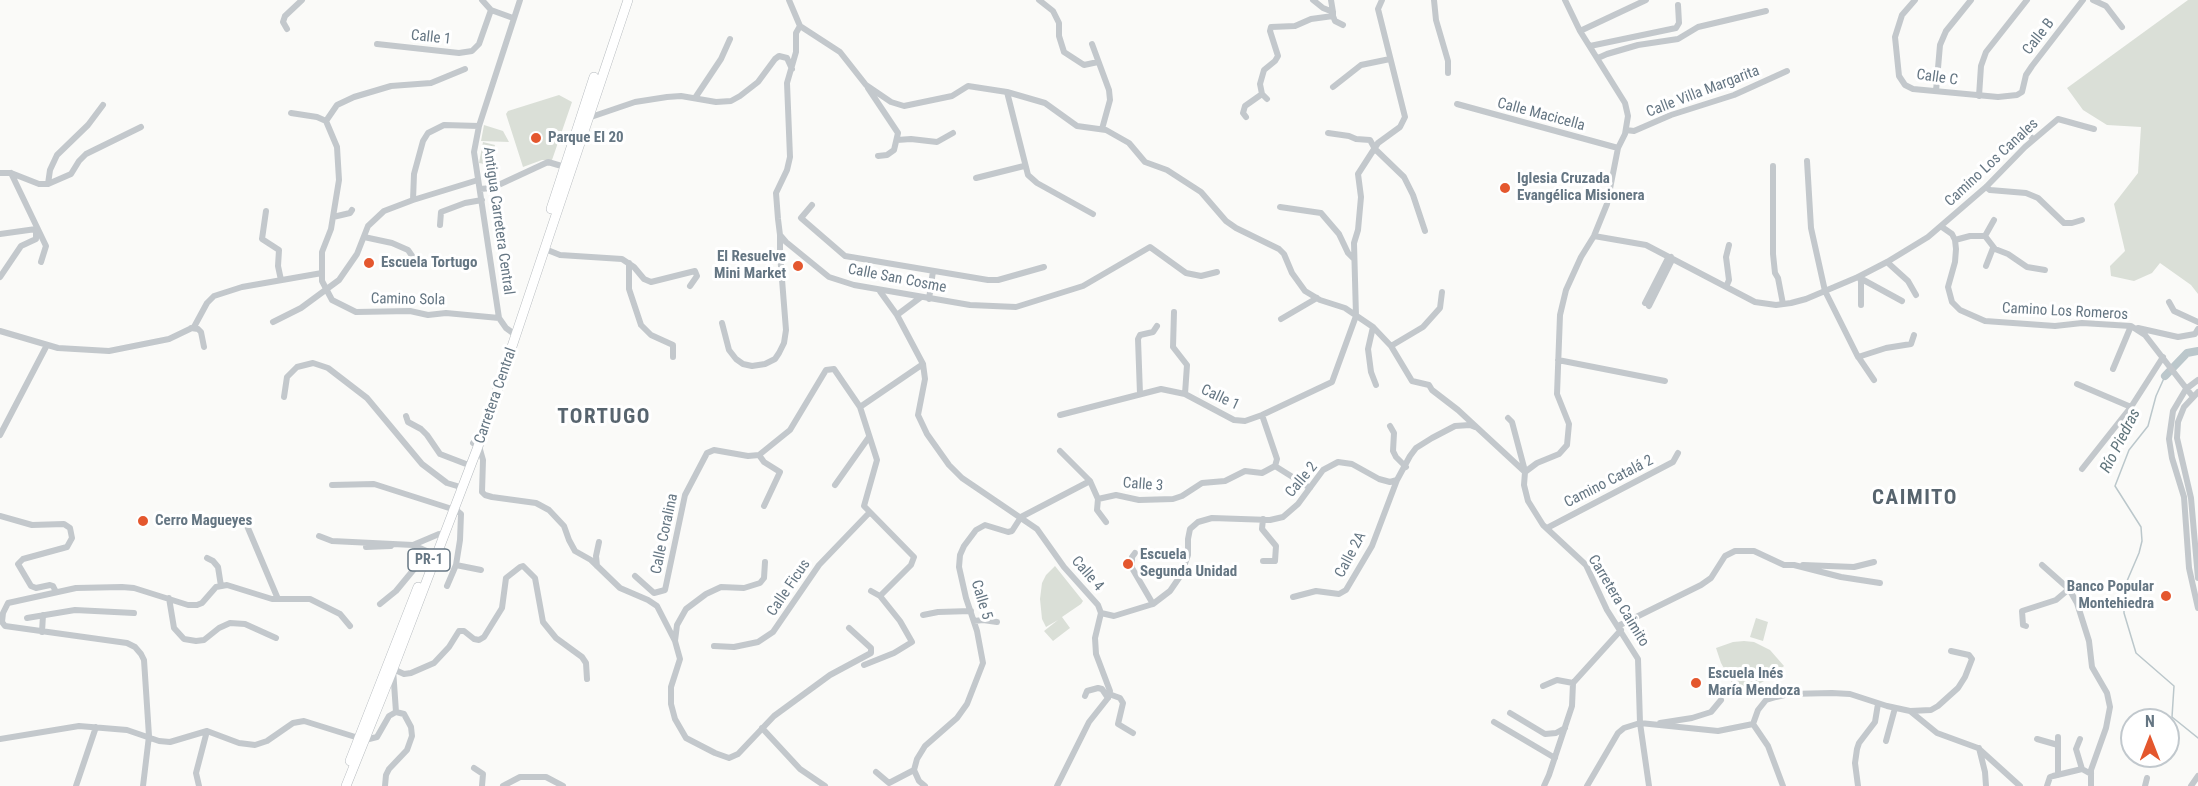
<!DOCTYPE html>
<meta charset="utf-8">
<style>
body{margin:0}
#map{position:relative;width:2198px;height:786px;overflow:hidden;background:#fafaf8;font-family:"Roboto Condensed",sans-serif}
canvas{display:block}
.north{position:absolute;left:2120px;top:708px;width:60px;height:60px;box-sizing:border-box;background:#fff;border:2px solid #c1c8cd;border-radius:50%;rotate:0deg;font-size:16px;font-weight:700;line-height:24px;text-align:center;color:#657683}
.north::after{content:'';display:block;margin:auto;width:21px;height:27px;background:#e4572e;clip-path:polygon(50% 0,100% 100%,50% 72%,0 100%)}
</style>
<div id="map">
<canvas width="2198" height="786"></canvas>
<div class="north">N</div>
</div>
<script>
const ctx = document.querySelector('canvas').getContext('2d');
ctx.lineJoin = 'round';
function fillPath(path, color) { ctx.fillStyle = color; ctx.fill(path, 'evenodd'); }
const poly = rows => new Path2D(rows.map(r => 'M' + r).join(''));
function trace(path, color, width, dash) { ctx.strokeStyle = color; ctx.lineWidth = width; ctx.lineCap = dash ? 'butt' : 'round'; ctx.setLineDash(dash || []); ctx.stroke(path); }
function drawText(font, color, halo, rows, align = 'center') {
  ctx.font = font + ' "Roboto Condensed",sans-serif'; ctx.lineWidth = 6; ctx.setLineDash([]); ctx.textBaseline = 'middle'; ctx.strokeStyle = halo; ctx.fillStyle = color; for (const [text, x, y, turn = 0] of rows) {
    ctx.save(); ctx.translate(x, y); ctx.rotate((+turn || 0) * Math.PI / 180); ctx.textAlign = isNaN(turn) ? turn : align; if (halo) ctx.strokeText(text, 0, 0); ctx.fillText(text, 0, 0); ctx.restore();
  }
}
fillPath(poly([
 [2188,0,2198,0,2198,294,2191,285,2160,263,2152,273,2134,281,2111,276,2110,266,2125,251,2114,204,2138,173,2141,127,2107,125,2083,110,2067,88],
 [559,95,572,102,552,160,542,160,523,167,506,114,508,111],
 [484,125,503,131,509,142,481,141],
 [483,142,495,145,490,165,479,163],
 [1055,566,1083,601,1081,604,1062,617,1070,628,1053,641,1044,631,1058,620,1046,627,1042,619,1040,599,1042,583,1046,575],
 [1756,618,1768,622,1763,641,1750,637],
 [1744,641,1754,642,1770,650,1784,666,1773,676,1741,694,1737,692,1721,663,1716,648,1733,642]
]), '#dadfd7');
trace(poly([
 [2165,376,2156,396,2148,426,2129,450,2115,486,2141,527,2142,541,2139,553,2124,588,2124,613,2136,653,2174,686,2172,717,2198,738]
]), '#bbc7cb', 1.5);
trace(poly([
 [2165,376,2187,353,2198,351]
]), '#bbc7cb', 8);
const highway = poly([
 [551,209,594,77],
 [350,761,418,587],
 [346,786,393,669,482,436,628,0]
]);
trace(highway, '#b4b9bd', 10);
trace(poly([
 [482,0,491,10,513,18],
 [789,0,800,26],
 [1039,0,1053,11,1059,23,1059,36,1064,52,1084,65,1098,62],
 [1313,0,1323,8,1333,12],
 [1331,0,1333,12],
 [1434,0,1436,20,1448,61,1448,73],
 [1565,0,1580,31,1625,103,1628,116,1625,134,1618,148,1607,204,1594,236,1581,257,1566,290,1560,315,1557,394,1569,424,1567,445,1559,454,1537,463,1525,472,1524,485,1528,501,1543,525,1586,565,1607,610,1638,659,1640,723,1649,786],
 [1915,0,1902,15,1895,37,1899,76,1905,85,1913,89,1998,97,2017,95,2022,92,2026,75,2032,66,2083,0],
 [2093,0,2106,6,2122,27],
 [1333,16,1335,21,1343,25],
 [800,26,840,52,866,85,891,102,904,106,952,96,968,86,1007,92,1045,103,1077,126,1106,130,1129,143,1145,162,1167,170,1201,192,1226,221,1236,228,1279,249,1284,254,1292,273,1305,291,1320,300,1345,308,1373,327,1391,346,1412,381,1429,385,1432,390,1458,410,1525,472],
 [800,26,796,33,796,52,787,83,790,157,787,170,776,193,778,219,780,235,786,242,829,277,854,285,970,305,1016,307,1083,286,1150,247,1186,273,1201,276,1217,272],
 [287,29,283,22,285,16,302,0],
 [1580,31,1646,0],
 [377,44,459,53,472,51,479,44,491,10],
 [1092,44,1109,90,1110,100,1102,129],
 [1590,46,1676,28,1679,23,1678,5],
 [1598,58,1607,54,1638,45,1678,39,1698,27,1766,11],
 [1333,87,1361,65,1390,59],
 [868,88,898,133,894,150,887,155,878,156],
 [1936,91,1940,45,1946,31,1971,0],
 [1007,92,1028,175,1037,183,1093,214],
 [1979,96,1981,66,1986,52,2027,0],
 [695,98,721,59,730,39],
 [1267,99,1262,94,1260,84,1264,70,1275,61,1278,56,1270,31,1271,27,1295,26,1311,19,1333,16,1333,12],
 [1457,104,1618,148],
 [291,113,317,117,326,121,337,147,339,180,331,229,322,252,322,281,332,300,356,312,410,311,428,315,446,313,499,318],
 [1246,117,1243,113,1245,106,1262,94],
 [588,118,635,102,667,97,681,96,716,102,731,101,740,96,758,82,775,59,779,56,787,58,792,69],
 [326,121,337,105,354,97,391,86,431,83,465,69],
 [2026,129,2033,140],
 [1626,130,1634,131,1671,115,1734,95,1787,71],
 [1328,133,1349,136,1356,139,1370,140,1375,149,1404,177,1413,195,1425,231],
 [897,140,911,139,937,142,953,133],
 [1807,161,1811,228,1825,291,1857,355,1874,380],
 [1773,166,1773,254,1775,273,1778,278,1783,304],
 [0,173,11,173,39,184,48,184,71,174,79,161,86,154,141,127],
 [11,173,46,246,41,262],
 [976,178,1024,166],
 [48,184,50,170,57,155,88,125,103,105],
 [1986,187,1990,190,2026,193,2038,198,2064,223,2072,223,2082,220],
 [480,189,492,188,548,162,565,167],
 [413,200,414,174,423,141,428,133,444,125,479,126],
 [812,205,801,218,845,256,988,280,998,280,1044,267],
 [1280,207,1321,213,1339,234,1348,253,1354,259],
 [266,211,262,239,279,250,278,266,281,280],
 [333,217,350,213,352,210],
 [440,225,441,212,465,203,482,200],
 [1942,227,1952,234,1955,240,1956,249,1955,262,1948,287,1952,302,1960,310,1985,321,2055,326,2082,323,2131,326,2145,335,2193,397],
 [0,234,36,229],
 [1594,236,1646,245,1755,302,1776,305,1791,303,1806,299,1858,277,1887,262,1928,237,1986,187,2025,147,2058,119,2094,129],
 [1985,236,1994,220],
 [364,237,392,243,408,250,417,263],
 [1955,240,1970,236,1985,236,1995,249,2008,254,2027,267,2045,270],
 [545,249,560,255,622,259,634,267,644,279,651,282,695,271,697,276,690,286],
 [1887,262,1908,281,1916,295],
 [629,263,629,289,641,325,651,335,673,345,673,357],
 [1986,266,1993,248],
 [0,277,21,246,36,239,36,228],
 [1858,277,1902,301],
 [1859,277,1861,281,1861,305],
 [1726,287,1729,280,1726,257,1729,245],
 [879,290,897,315,923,364,925,379,918,415,927,434,949,465,962,478,1037,529,1064,567,1098,605,1101,613,1095,638,1096,654,1110,691,1108,698,1089,722,1057,786],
 [929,299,933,271],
 [2169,302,2174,311,2198,322],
 [1645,303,1667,260,1671,257],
 [1649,306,1671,262,1671,257],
 [1174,312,1173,347,1187,365,1185,394],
 [897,315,921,297],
 [1281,319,1317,298],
 [273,322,301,308,339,280,357,254,368,226,384,211,413,200,478,180],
 [722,323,729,350,736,359,743,364,752,366,765,364,775,359,779,353,784,343,786,330,780,254,780,236],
 [1373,327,1368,349,1371,372,1376,385],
 [191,328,198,329,201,332,204,347],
 [2138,328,2178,337,2195,334,2198,329],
 [0,331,58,348,109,351,169,339,194,327,207,303,214,296,242,287,322,273],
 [517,336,506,328,499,318,474,152,479,126,520,0],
 [1391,346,1423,327,1440,308,1442,292],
 [1858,357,1886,348,1911,344,1914,335],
 [1558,360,1665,381],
 [2113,369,2131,326],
 [2198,380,2186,389,2173,411,2169,439,2172,458,2184,497,2189,568,2198,608],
 [2077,384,2131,407],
 [2198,392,2184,407,2178,422,2177,438,2191,498,2198,578],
 [1140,394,1138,339,1140,335,1153,332,1157,326],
 [284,397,287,377,297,367,313,363,328,368,367,398,422,464,447,483,457,486],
 [860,407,923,364],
 [1060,415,1161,389,1185,394,1234,420,1245,421,1262,415,1332,382,1356,316,1354,243,1358,230,1361,197,1358,174,1378,143,1400,127,1405,117,1378,9,1382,0],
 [1262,415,1277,459,1275,466],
 [406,416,408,422,421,429,427,435,440,454,466,464],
 [1508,418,1512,422,1525,471],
 [1390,426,1394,433,1393,451,1396,457,1406,467],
 [0,435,47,345],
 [473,443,479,446,483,460,482,492,485,495,492,497,536,503,549,510,564,526,569,540,575,551,591,560,620,588,648,600,657,606,675,641,680,659,671,687,671,704,675,719,686,738,715,753,729,758,738,754,774,716,830,675,871,653,871,648,849,628],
 [1060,451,1090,481,1098,499,1116,495,1139,500,1173,499,1182,496,1202,483,1225,481,1245,471,1262,473,1275,466],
 [759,455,764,462,780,472,764,506],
 [1275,466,1310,488],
 [2082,469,2131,407,2163,357],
 [332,485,374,484,449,508],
 [835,485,869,437],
 [1098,499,1097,510,1106,522],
 [0,516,32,525,64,524,70,528,72,538,67,547,23,559,18,564,31,586,36,588,50,585,53,586,56,592],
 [245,521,278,599],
 [1547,528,1673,462,1678,453],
 [319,536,332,541,413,545,439,534],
 [413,545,431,553],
 [366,547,391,546],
 [1135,553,1132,557,1132,568,1153,604],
 [207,558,213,561,218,567,221,586],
 [1263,561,1275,561,1276,546,1262,529,1263,519],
 [456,565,481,570],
 [1803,565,1854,567,1874,562],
 [2042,565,2069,589,2077,603,2089,641,2092,667,2107,693,2110,707,2106,728,2091,770,2091,786],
 [597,566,596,556,599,542],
 [635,576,654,593,665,590,685,495,707,453,714,450,748,456,759,455,790,430,826,370,834,369,860,407,877,460,864,506,914,557,911,565,880,596],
 [447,586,456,565,460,540,461,514,455,509],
 [1293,597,1316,591,1339,594,1346,590,1372,546,1397,480],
 [169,598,174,628,184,639,196,641,204,640,219,628,230,623,245,624,276,638],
 [380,604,396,591,415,568,426,568],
 [1101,613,1114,616,1153,604,1170,591,1181,575,1188,555,1188,539,1190,529,1198,522,1212,518,1270,520,1283,517,1298,504,1323,470,1338,462,1352,464,1379,479,1390,482,1397,480,1410,456,1416,448,1432,438,1455,426,1470,425,1475,427],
 [923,615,938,612,971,611],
 [27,618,75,610,134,613],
 [974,621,983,620,997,622],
 [1618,626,1701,585,1711,578,1725,556,1735,551,1754,551,1784,565,1794,565,1841,577,1880,583],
 [2026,626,2023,625,2022,611,2056,600,2069,589],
 [42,632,43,615],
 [675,641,677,625,686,609,706,594,721,587,744,588,760,583,764,578,765,562],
 [714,646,734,647,758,642,773,632,819,565,869,513],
 [864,665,894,653,912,642,900,621,880,596,871,591],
 [1543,686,1557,680,1573,683],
 [1109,694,1120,698,1123,703,1118,724,1133,733],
 [1085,696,1087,691,1098,688,1102,689,1108,698],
 [1910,711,1931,710,1938,706,1958,688,1965,677,1972,659,1969,655,1951,651],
 [396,712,393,669,404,674,411,673,434,663,449,647,459,631,464,631,474,639,479,640,484,637,502,608,506,578,520,567,523,566,535,578,543,622,556,638,582,657,586,663,587,679],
 [1510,713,1545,734,1556,733,1565,728],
 [1494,722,1555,758],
 [1660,723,1692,718,1711,712,1721,700],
 [1753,724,1768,746,1783,786],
 [762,728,800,769,825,786],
 [2058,737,2058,775],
 [0,739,79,726,127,730,159,741,170,742,207,731,239,743,255,745,267,741,293,723,304,721,365,740,377,737,389,716,396,712],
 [2037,739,2058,745],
 [2080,739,2076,749,2082,769],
 [1886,741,1895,708],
 [1979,748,1985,772,1986,786],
 [474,768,483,774,482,786],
 [876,772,889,783,914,770],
 [76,786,96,727],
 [143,786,149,736,144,660,141,654,135,647,127,643,5,626,2,622,3,613,8,603,76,588,122,587,134,588,188,605,197,605,202,603,216,587,227,585,272,599,310,599,340,614,350,626],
 [199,786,196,773,207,731],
 [385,786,386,775,389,769,407,750,412,736,411,727,404,714,396,712],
 [503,786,520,777,546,777,563,786],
 [925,786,919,781,914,770,917,759,925,746,957,718,967,704,983,663,977,631,966,598,959,567,960,555,964,546,976,530,985,525,1008,532,1012,531,1021,517,1090,481],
 [1544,786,1549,775,1572,706,1573,683,1621,630],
 [1587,786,1618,733,1624,728,1640,723,1718,731,1753,724,1758,710,1766,700,1776,697,1789,694,1832,693,1850,694,1887,706,1910,711,1937,733,1978,748,2020,786],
 [1858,786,1855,763,1857,749,1859,743,1875,722,1878,704],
 [2047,786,2050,777,2053,776,2082,769,2091,774],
 [2145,786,2147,778],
 [2191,786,2198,776]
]), '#c3c8cc', 6);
trace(highway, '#fff', 9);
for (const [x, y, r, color] of [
 [536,138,6,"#e4572e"],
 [1505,188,6,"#e4572e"],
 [369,263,6,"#e4572e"],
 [798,266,6,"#e4572e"],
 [143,521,6,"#e4572e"],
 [1128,564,6,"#e4572e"],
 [2166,596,6,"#e4572e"],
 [1696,683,6,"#e4572e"]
]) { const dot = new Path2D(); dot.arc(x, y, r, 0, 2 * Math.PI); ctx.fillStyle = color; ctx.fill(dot); trace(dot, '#fff', 2); }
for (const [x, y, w] of [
 [429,560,42]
]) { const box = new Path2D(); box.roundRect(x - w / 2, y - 11, w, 22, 4.5); ctx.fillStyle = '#fff'; ctx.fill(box); trace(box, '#657683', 1.5); }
drawText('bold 14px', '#657683', null, [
 ["PR-1",429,560]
]);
drawText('15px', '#657683', '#fff', [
 ["Calle B",2039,37,-52],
 ["Calle 1",431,38,6],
 ["Calle C",1937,78,8],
 ["Calle Villa Margarita",1703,92,-21],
 ["Calle Macicella",1541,115,15],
 ["Camino Los Canales",1992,163,-43],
 ["Antigua Carretera Central",498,221,82],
 ["Calle San Cosme",897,279,11],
 ["Camino Sola",408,300,1],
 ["Camino Los Romeros",2065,312,3],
 ["Carretera Central",496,396,-71],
 ["Calle 1",1220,398,25],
 ["Calle 2",1302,480,-50],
 ["Camino Catalá 2",1609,482,-27],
 ["Calle 3",1143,485,4],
 ["Calle Coralina",665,534,-78],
 ["Calle 2A",1351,555,-62],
 ["Calle 4",1087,574,49],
 ["Calle Ficus",789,588,-56],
 ["Calle 5",981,600,73],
 ["Carretera Caimito",1618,601,59]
]);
drawText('bold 15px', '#657683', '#fff', [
 ["Parque El 20",548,138],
 ["Iglesia Cruzada",1517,179],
 ["Evangélica Misionera",1517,196],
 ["El Resuelve",786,257,"right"],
 ["Mini Market",786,274,"right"],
 ["Escuela Tortugo",381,263],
 ["Cerro Magueyes",155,521],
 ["Escuela",1140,555],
 ["Segunda Unidad",1140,572],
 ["Banco Popular",2154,587,"right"],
 ["Montehiedra",2154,604,"right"],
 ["Escuela Inés",1708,674],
 ["María Mendoza",1708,691]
], 'left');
drawText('italic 16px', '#60757c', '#fff', [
 ["Río Piedras",2121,441,-63]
]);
ctx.letterSpacing = '1.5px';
drawText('bold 21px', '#57646e', '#fff', [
 ["TORTUGO",604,418],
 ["CAIMITO",1915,499]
]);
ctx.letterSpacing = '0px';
</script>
